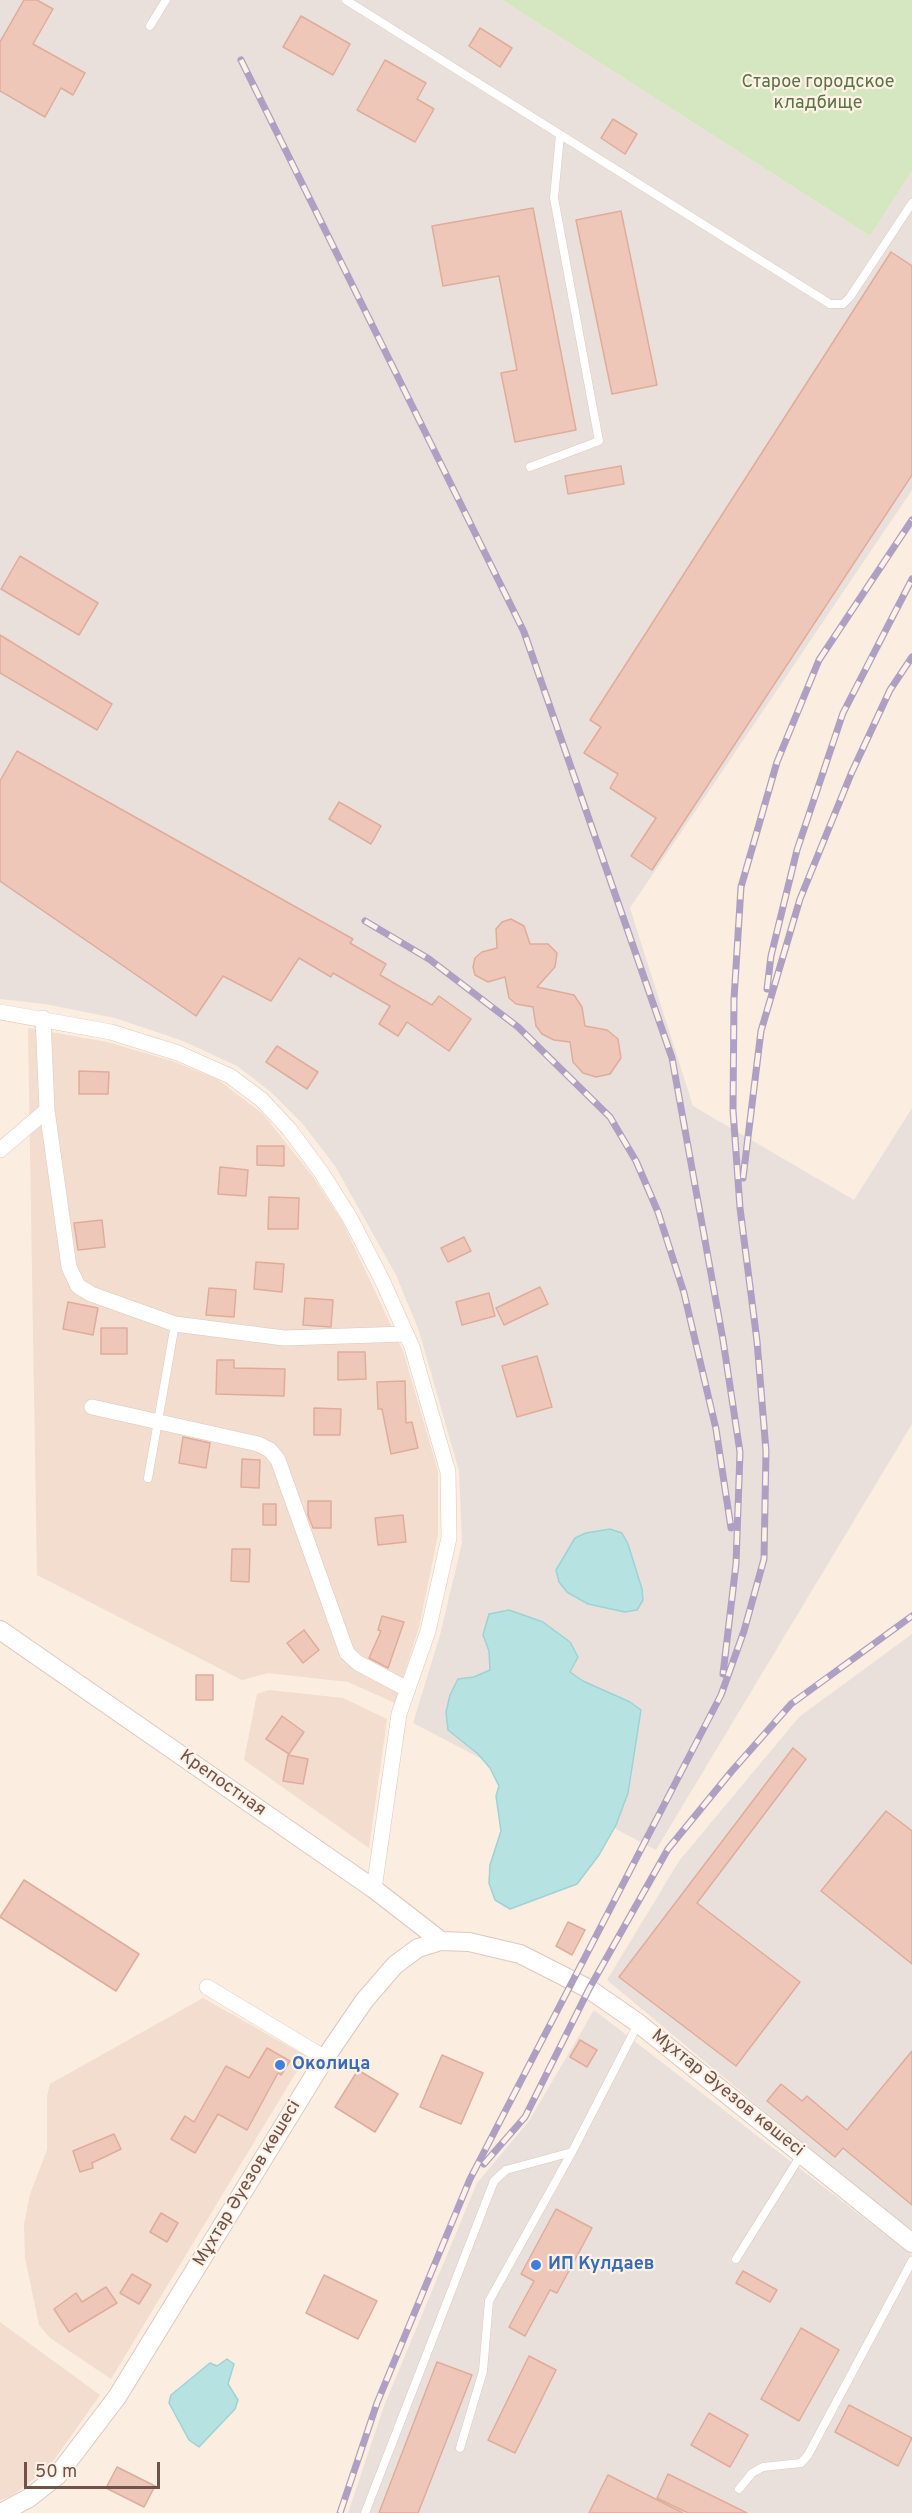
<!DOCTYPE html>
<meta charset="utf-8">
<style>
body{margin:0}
#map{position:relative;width:912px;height:2513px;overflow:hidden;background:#fbede0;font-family:Overpass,sans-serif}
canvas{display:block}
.scale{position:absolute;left:24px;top:2462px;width:136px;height:27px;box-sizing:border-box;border:3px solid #705249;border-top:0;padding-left:8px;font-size:18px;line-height:21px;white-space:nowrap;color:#705249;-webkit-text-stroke:4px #fef1e6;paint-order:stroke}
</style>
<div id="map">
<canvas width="912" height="2513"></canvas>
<div class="scale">50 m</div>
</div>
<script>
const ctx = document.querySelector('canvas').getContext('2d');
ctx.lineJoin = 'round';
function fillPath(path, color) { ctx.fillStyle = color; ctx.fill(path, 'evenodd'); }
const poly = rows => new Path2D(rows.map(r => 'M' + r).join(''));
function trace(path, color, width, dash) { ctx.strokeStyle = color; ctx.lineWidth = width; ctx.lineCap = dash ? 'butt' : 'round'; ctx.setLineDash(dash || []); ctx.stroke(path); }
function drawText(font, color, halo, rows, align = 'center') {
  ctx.font = font + ' Overpass,sans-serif'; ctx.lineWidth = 4.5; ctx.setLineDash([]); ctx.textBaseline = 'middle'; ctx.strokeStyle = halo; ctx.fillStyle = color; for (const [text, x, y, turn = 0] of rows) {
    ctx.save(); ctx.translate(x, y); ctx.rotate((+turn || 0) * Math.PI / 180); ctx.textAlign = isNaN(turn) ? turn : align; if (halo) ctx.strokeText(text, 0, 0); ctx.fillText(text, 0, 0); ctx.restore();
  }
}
fillPath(poly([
 [28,1028,107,1042,172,1061,217,1079,263,1114,313,1177,342,1221,403,1351,438,1471,438,1535,419,1627,395,1703,348,1682,268,1673,242,1680,37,1575],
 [269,1690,343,1698,387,1719,369,1848,244,1760,257,1694],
 [203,1998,306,2056,111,2379,50,2338,39,2325,25,2258,24,2225,30,2194,47,2150,47,2096,50,2084],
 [0,2322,100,2395,49,2467,12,2496,0,2500]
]), '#f2ddcf');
fillPath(poly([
 [0,0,502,0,870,236,912,171,912,490,630,908,693,1106,854,1200,912,1108,912,1424,656,1850,413,1723,440,1635,462,1543,459,1471,419,1331,396,1275,335,1166,302,1123,271,1092,237,1066,183,1041,115,1018,45,1004,0,999],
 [912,1634,912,2234,607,1980,679,1861,799,1717],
 [594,2010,912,2255,912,2513,348,2513,384,2406,477,2183,529,2121]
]), '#e9e0dc');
fillPath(poly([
 [502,0,912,0,912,171,870,236]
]), '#d5e7c0');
const water = poly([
 [610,1529,622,1533,628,1544,642,1589,643,1600,637,1610,625,1612,588,1604,567,1592,559,1582,556,1570,575,1538,586,1533,610,1529],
 [509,1610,543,1622,570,1642,578,1657,570,1672,583,1681,630,1702,641,1710,628,1793,616,1825,599,1855,577,1884,510,1909,495,1900,489,1883,490,1865,501,1831,496,1796,499,1786,490,1768,478,1754,448,1730,446,1712,450,1695,458,1679,474,1677,490,1670,489,1651,483,1635,489,1614,509,1610],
 [227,2359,234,2364,228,2384,238,2400,235,2409,199,2447,189,2440,169,2403,171,2395,210,2363,217,2366,227,2359]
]);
fillPath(water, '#b6e2e2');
trace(water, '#9dd3d4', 1.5);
const building = poly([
 [24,0,37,0,53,9,33,44,85,73,73,95,61,88,45,117,0,91,0,42,24,0],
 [301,16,350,44,333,75,283,47,301,16],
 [480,28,512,48,500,67,469,46,480,28],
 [385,60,426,83,417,99,434,109,415,142,357,110,385,60],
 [613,119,637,134,625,154,601,138,613,119],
 [533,208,576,430,515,442,501,373,517,370,499,276,443,286,432,226,533,208],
 [621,211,657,385,612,394,576,220,621,211],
 [891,252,912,266,912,475,652,870,631,856,656,818,610,788,618,774,584,753,601,727,590,720,891,252],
 [621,466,624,484,568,494,565,476,621,466],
 [20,556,98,603,79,635,1,589,20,556],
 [0,635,112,704,97,730,0,673,0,635],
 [17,751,353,939,350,943,386,964,380,975,432,1005,439,996,471,1019,449,1051,407,1022,398,1036,379,1024,390,1006,333,973,331,977,299,958,271,1001,223,976,196,1016,0,881,0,781,17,751],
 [339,802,381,826,371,844,329,819,339,802],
 [511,919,524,926,530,944,548,944,557,953,555,967,537,987,574,995,582,1007,585,1026,607,1030,618,1039,621,1058,610,1074,596,1077,583,1073,573,1062,570,1042,554,1040,542,1034,536,1026,533,1007,516,1004,509,998,505,977,488,982,475,975,473,967,475,958,482,952,497,948,496,929,502,922,511,919],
 [277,1046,318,1072,307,1089,266,1062,277,1046],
 [79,1071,109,1072,108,1094,79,1094,79,1071],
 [257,1146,284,1146,284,1166,257,1165,257,1146],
 [220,1167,248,1170,246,1196,218,1194,220,1167],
 [269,1197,299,1198,298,1229,268,1229,269,1197],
 [102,1220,105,1247,78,1250,74,1223,102,1220],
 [464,1237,471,1251,448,1262,441,1248,464,1237],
 [256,1262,284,1264,282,1292,254,1289,256,1262],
 [540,1287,548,1304,504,1325,496,1308,540,1287],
 [209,1288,236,1290,234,1317,206,1315,209,1288],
 [489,1293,495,1316,462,1325,456,1302,489,1293],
 [305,1298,333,1300,331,1327,303,1325,305,1298],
 [68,1302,98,1308,93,1335,63,1329,68,1302],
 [101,1328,127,1328,127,1354,101,1354,101,1328],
 [338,1352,365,1352,366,1379,338,1380,338,1352],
 [537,1356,552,1407,517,1417,502,1366,537,1356],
 [217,1360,234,1360,234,1368,285,1369,284,1396,216,1394,217,1360],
 [405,1381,406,1423,412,1422,418,1448,391,1454,382,1409,378,1409,377,1382,405,1381],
 [314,1408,341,1409,340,1435,314,1435,314,1408],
 [183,1437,210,1443,206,1468,179,1463,183,1437],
 [242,1459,260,1460,259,1488,241,1487,242,1459],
 [308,1501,331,1501,331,1528,313,1528,308,1515,308,1501],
 [263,1504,276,1504,276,1525,263,1525,263,1504],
 [403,1515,406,1542,378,1545,375,1518,403,1515],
 [232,1549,250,1549,249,1582,231,1581,232,1549],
 [382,1616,404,1622,388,1668,369,1658,381,1631,378,1630,382,1616],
 [304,1630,319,1650,303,1663,287,1643,304,1630],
 [196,1675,213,1675,213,1700,196,1700,196,1675],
 [282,1716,304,1732,289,1754,266,1739,282,1716],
 [793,1748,806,1759,697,1903,800,1982,736,2066,619,1977,793,1748],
 [288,1755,308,1759,303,1784,283,1781,288,1755],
 [886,1811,912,1831,912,1964,821,1891,886,1811],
 [24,1880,139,1954,116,1991,0,1917,24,1880],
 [568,1922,585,1930,572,1955,556,1946,568,1922],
 [580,2040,597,2050,587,2067,570,2057,580,2040],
 [267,2048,290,2061,281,2075,278,2073,247,2130,218,2114,195,2153,171,2139,185,2116,194,2122,226,2066,249,2078,267,2048],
 [912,2051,912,2205,843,2148,835,2157,767,2101,781,2084,802,2101,807,2096,847,2130,912,2051],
 [442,2055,483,2073,461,2124,420,2107,442,2055],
 [358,2070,398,2094,375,2132,335,2107,358,2070],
 [114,2134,121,2149,92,2163,93,2168,80,2172,73,2151,114,2134],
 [556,2209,592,2228,557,2293,550,2290,525,2336,509,2327,534,2281,521,2274,556,2209],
 [161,2213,178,2223,167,2242,150,2232,161,2213],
 [743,2271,777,2290,770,2302,736,2283,743,2271],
 [132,2274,151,2285,139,2304,120,2293,132,2274],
 [324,2275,377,2301,358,2339,306,2313,324,2275],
 [106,2287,117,2303,69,2332,54,2309,76,2293,82,2302,106,2287],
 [801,2328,839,2350,799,2421,761,2399,801,2328],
 [529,2356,556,2370,515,2453,488,2440,529,2356],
 [437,2362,472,2375,418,2513,379,2513,437,2362],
 [849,2405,912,2438,898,2466,835,2432,849,2405],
 [709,2413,748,2435,730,2467,691,2445,709,2413],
 [117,2467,155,2486,144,2507,106,2488,117,2467],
 [668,2474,747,2513,688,2513,657,2498,668,2474],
 [608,2475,683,2513,589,2513,608,2475]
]);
fillPath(building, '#eec7b9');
trace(building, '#e0ac9a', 1.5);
const service = poly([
 [346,0,830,304,843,304,850,297,912,203],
 [150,26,166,0],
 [530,467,599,441,554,198,560,135],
 [148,1478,175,1324],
 [736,2259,801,2155],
 [460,2448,483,2371,489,2301,572,2152],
 [739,2489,752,2473,763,2467,801,2463,808,2455,912,2261],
 [365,2513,494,2181,506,2170,572,2152,638,2024]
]);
const minor = poly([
 [0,1012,111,1032,178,1053,230,1076,262,1100,289,1129,321,1172,350,1218,382,1280,412,1347,448,1472,449,1538,428,1631,399,1714,374,1889],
 [43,1018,47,1110,69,1267,78,1286,91,1294,175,1324,284,1338,406,1334],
 [0,1150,47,1110],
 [92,1407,258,1444,270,1450,278,1460,347,1653,358,1663,407,1689],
 [207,1987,325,2058]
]);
const tertiary = poly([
 [0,1630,374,1889,441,1941],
 [1,2513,29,2498,57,2476,117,2397,325,2058,364,2001,395,1965,418,1948,441,1941,469,1942,520,1954,589,1989,638,2023,912,2243]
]);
trace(service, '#dec8bd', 9);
trace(minor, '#dec8bd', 16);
trace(tertiary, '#dec8bd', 20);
trace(service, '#fff', 8);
trace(minor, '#fff', 15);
trace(tertiary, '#fff', 18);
const rail = poly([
 [241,60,524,632,672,1058,723,1340,740,1452,736,1564,723,1674],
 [365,921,429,959,518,1027,610,1117,636,1161,658,1212,684,1293,716,1429,731,1528],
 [767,989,771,956,797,850,843,713,912,579],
 [743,1178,761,1031,800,899,851,774,890,690,912,657],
 [484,2164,525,2117,589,1989,668,1849,731,1772,791,1704,912,1616],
 [340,2513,377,2403,470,2179,721,1695,744,1631,764,1559,766,1451,757,1341,740,1208,733,1110,734,999,741,887,777,762,819,660,912,520]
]);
trace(rail, '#aea0c2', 7);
trace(rail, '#fef1e6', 4.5, [14]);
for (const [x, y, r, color] of [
 [280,2065,6,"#3f7fe0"],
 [536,2265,6,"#3f7fe0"]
]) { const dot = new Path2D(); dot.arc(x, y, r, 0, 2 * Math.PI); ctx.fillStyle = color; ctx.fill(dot); trace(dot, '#fef1e6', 2); }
drawText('18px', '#587542', '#fef1e6', [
 ["Старое городское",818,83],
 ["кладбище",818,104]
]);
drawText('18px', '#705249', '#fef1e6', [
 ["Крепостная",222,1784,35],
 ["Мұхтар Әуезов көшесі",727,2094,39],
 ["Мұхтар Әуезов көшесі",248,2184,-59]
]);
drawText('bold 18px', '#366cbe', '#fef1e6', [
 ["Околица",292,2065],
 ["ИП Кулдаев",548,2265]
], 'left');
</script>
